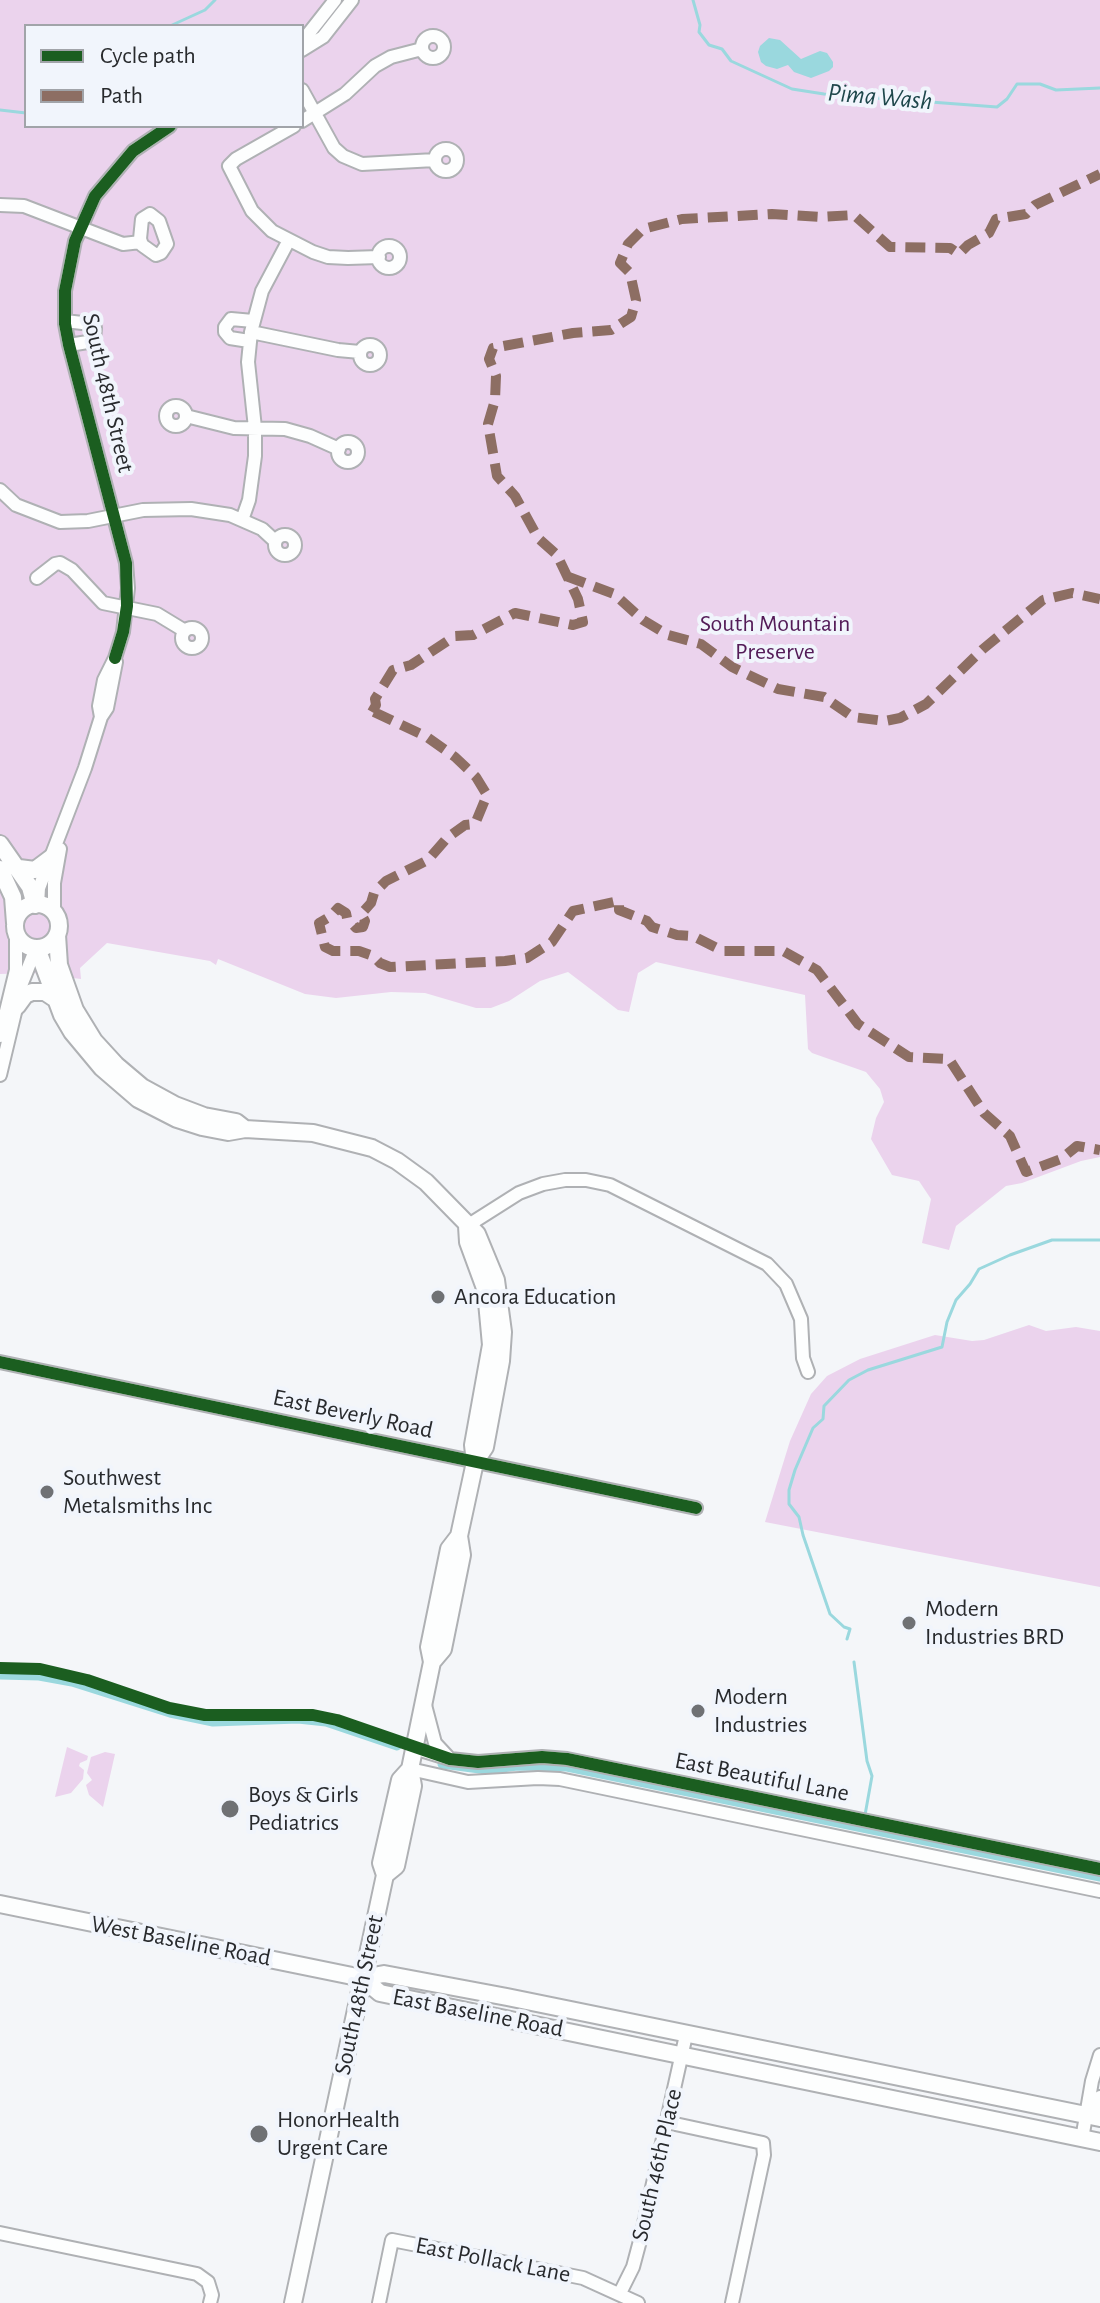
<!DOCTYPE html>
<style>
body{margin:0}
#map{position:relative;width:1100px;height:2303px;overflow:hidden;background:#f4f6f9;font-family:"Alegreya Sans",sans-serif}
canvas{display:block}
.legend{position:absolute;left:24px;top:24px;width:280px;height:104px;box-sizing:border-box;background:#f1f5fc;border:2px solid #a1a4a9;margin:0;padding:10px 14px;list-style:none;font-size:24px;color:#282a2d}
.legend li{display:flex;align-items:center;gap:16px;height:40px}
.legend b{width:40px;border:2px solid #a1a4a9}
</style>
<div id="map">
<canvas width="1100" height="2303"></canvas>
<ul class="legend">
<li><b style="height:10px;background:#1b5e20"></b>Cycle path</li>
<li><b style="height:10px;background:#8d6e63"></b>Path</li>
</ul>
</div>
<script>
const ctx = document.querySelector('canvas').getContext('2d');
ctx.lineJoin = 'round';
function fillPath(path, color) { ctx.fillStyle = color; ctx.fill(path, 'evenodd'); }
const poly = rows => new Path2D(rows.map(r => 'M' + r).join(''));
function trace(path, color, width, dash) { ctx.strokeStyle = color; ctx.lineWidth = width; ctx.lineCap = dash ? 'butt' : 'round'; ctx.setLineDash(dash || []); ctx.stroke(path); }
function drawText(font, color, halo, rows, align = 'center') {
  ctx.font = font + ' "Alegreya Sans",sans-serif'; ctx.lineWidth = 8; ctx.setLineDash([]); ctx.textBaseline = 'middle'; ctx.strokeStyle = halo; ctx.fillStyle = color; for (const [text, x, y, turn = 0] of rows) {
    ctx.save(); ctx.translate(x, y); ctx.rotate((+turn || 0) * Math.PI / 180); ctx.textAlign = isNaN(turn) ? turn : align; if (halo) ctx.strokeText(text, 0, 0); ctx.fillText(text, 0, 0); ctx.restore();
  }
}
fillPath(poly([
 [0,0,1100,0,1100,1157,1081,1161,1022,1183,1006,1186,956,1226,949,1250,922,1243,931,1199,919,1181,892,1175,871,1139,876,1118,884,1102,880,1089,866,1072,812,1053,808,1049,805,995,656,962,638,973,629,1012,618,1010,568,972,540,981,509,1001,491,1008,476,1008,425,993,391,992,336,998,305,994,218,959,216,965,210,961,107,943,80,968,81,979,33,973,0,974],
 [26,26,302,26,302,126,26,126],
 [1029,1325,1046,1331,1076,1327,1100,1331,1100,1587,765,1522,790,1441,811,1394,827,1376,860,1359,935,1335,972,1341,984,1340],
 [67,1747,88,1756,87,1760,80,1763,79,1766,84,1770,83,1779,71,1793,55,1797],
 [105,1752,115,1754,103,1807,89,1795,86,1785,92,1780,87,1773,91,1757]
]), '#ebd3ed');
fillPath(poly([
 [769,38,780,40,801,59,820,51,827,53,833,62,833,67,829,71,811,78,794,72,788,65,777,69,766,66,761,62,758,52,760,46]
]), '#9ad8de');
trace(poly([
 [693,0,700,25,699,32,709,45,722,49,731,61,792,89,824,94,997,107,1007,99,1017,84,1040,84,1056,90,1100,88],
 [170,26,205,10,215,0],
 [0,110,26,113],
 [847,1639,850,1629,844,1627,830,1614,803,1535,799,1517,789,1504,789,1490,795,1470,813,1428,823,1419,824,1406,849,1380,868,1370,942,1347,947,1322,956,1300,970,1284,979,1269,1010,1255,1052,1240,1100,1240],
 [854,1662,867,1761,872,1776,865,1815]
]), '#9ad8de', 3);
trace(poly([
 [0,1675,39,1676,72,1682,170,1713,213,1722,298,1719,326,1722,397,1746],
 [442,1764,487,1770,517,1766,567,1767,1100,1877]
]), '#9ad8de', 9);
const minor = poly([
 '422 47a11 11 0 1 1 22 0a11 11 0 1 1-22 0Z',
 [302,42,335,0],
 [302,50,323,37,352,0],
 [302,90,334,148,343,156,362,164,435,160],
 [302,121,345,94,375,66,391,57,422,49],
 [294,126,236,159,229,166,252,211,272,231,313,252,328,257,348,258,379,257],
 '435 160a11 11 0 1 1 22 0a11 11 0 1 1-22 0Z',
 [0,205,24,206,123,244,141,242],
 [150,214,159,221,167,244,161,253,156,255,142,245,140,239,142,219,150,214],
 '378 257a11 11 0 1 1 22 0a11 11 0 1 1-22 0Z',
 [65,321,91,324,95,328,94,341,69,345],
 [251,332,338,350,360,352],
 [249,341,230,338,225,332,225,327,231,319,253,321],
 '360 355a10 10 0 1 1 20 0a10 10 0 1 1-20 0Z',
 '166 416a10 10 0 1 1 20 0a10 10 0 1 1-20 0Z',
 [186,416,234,428,285,429,310,436,339,449],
 '338 452a10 10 0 1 1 20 0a10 10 0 1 1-20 0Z',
 [0,490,16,505,60,522,88,521,143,510,191,509,230,515,262,529,275,541],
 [242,520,249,500,255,456,255,428,248,362,251,332,262,291,289,240],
 '275 545a10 10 0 1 1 20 0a10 10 0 1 1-20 0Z',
 [37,578,55,564,60,563,72,570,103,603,157,614,185,631],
 '182 638a10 10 0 1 1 20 0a10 10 0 1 1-20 0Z',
 [101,717,99,706,104,680,115,658,123,632,128,588,126,563,69,345,65,324,65,291,75,241,95,196,133,151,170,126],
 [38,905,39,888,85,768,101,717,107,708,116,662],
 [54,914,54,883,60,849],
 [0,1036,16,970,16,934],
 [0,1075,22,983,36,948],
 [467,1226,519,1193,543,1184,565,1180,586,1180,610,1185,767,1264,786,1284,801,1319,803,1358,808,1372],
 [0,1362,696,1508],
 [425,1705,435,1743,448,1757],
 [414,1748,450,1759,478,1762,542,1757,567,1759,1100,1869],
 [410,1769,468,1782,538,1778,560,1779,1100,1891],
 [1088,2115,1098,2106,1100,2097],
 [666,2122,763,2143,764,2155,732,2303],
 [1082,2139,1092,2081,1100,2055],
 [0,2233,197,2274,208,2282,212,2295,210,2303],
 [620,2293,633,2267,641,2237,686,2035],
 [379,2303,392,2240,583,2278,638,2303]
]);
const major = poly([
 [0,844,30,887,35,905],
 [19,868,35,870,51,858],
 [0,869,13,897,15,923],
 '15 926a22 22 0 1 1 44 0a22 22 0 1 1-44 0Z',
 [57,935,59,965,75,1010,94,1041,116,1065,142,1087,175,1105,204,1116,236,1122,245,1129],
 [37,948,62,1015,72,1032,102,1068,138,1099,177,1119,202,1127,228,1132,245,1129,313,1133,372,1148,397,1161,426,1182,477,1234,496,1280,503,1332,501,1361,485,1447,475,1462],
 [17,1006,25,995,32,992,45,992,57,1000],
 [432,1662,443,1649,462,1555,459,1536,475,1462,473,1445,491,1345,486,1291,468,1242,467,1226],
 [385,1875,396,1866,413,1786,410,1769,432,1662,429,1647,449,1549,459,1536],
 [0,1904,362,1978,384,1974,507,1997,1100,2118],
 [362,1978,380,1993,1100,2142],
 [293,2303,385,1875,381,1863,400,1780,410,1769]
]);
trace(minor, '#afb1b4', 16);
trace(major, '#afb1b4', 20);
trace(minor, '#fdfefe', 12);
trace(major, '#fdfefe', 16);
trace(poly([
 [566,576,614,594,643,620,668,635,701,644,732,667,778,689,824,697,853,717,885,721,900,718,926,704,983,649,1043,600,1072,593,1100,599],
 [372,712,376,705,375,699,393,670,411,665,455,636,473,635,515,613,573,625,583,622,578,599,557,555,538,538,515,496,497,476,488,424,495,400,496,376,489,359,493,348,573,333,611,330,631,317,636,300,630,273,620,263,628,244,643,229,682,219,772,214,820,217,854,215,890,247,950,248,959,254,968,245,989,233,996,219,1026,214,1035,205,1100,174],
 [374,712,427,737,455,757,476,777,487,795,475,824,465,825,447,838,428,860,386,881,374,893,371,903,361,914,365,921,363,927,356,928,347,918,346,913,338,908,331,916,319,923,325,947,333,951,359,951,373,956,380,963,390,967,505,961,527,958,552,942,573,911,619,901,619,910,647,921,652,927,677,935,693,936,723,951,783,951,817,970,858,1024,909,1057,949,1059,984,1113,1010,1136,1026,1172,1061,1159,1077,1146,1100,1150]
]), '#8d6e63', 10, [20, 10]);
trace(poly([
 [115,658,123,632,127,606,126,563,69,345,65,324,65,291,75,241,95,196,133,151,170,126],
 [0,1362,696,1508],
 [0,1668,40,1669,87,1680,169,1708,205,1715,313,1715,337,1720,450,1759,478,1762,542,1757,567,1759,1100,1869]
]), '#1b5e20', 12);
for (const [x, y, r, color] of [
 [438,1297,8,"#6f7174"],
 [47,1492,8,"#6f7174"],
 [909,1623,8,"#6f7174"],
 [698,1711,8,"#6f7174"],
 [230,1809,10,"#6f7174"],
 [259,2134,10,"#6f7174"]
]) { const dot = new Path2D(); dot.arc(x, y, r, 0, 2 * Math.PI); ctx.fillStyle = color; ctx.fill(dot); trace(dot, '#f1f5fc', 3); }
drawText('24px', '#282a2d', '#f1f5fc', [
 ["South 48th Street",108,393,77],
 ["East Beverly Road",353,1414,12],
 ["East Beautiful Lane",762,1777,11],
 ["West Baseline Road",181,1941,11],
 ["South 48th Street",359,1995,-78],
 ["East Baseline Road",478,2013,11],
 ["South 46th Place",657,2165,-77],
 ["East Pollack Lane",493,2260,11]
]);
drawText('24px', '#531b57', '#f1f5fc', [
 ["South Mountain",775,624],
 ["Preserve",775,652]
]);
drawText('24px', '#282a2d', '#f1f5fc', [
 ["Ancora Education",454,1297],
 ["Southwest",63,1478],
 ["Metalsmiths Inc",63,1506],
 ["Modern",925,1609],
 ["Industries BRD",925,1637],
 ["Modern",714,1697],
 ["Industries",714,1725],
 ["Boys & Girls",248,1795],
 ["Pediatrics",248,1823],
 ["HonorHealth",277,2120],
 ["Urgent Care",277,2148]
], 'left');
drawText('italic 26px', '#1e474b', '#f1f5fc', [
 ["Pima Wash",880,97,5]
]);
</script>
